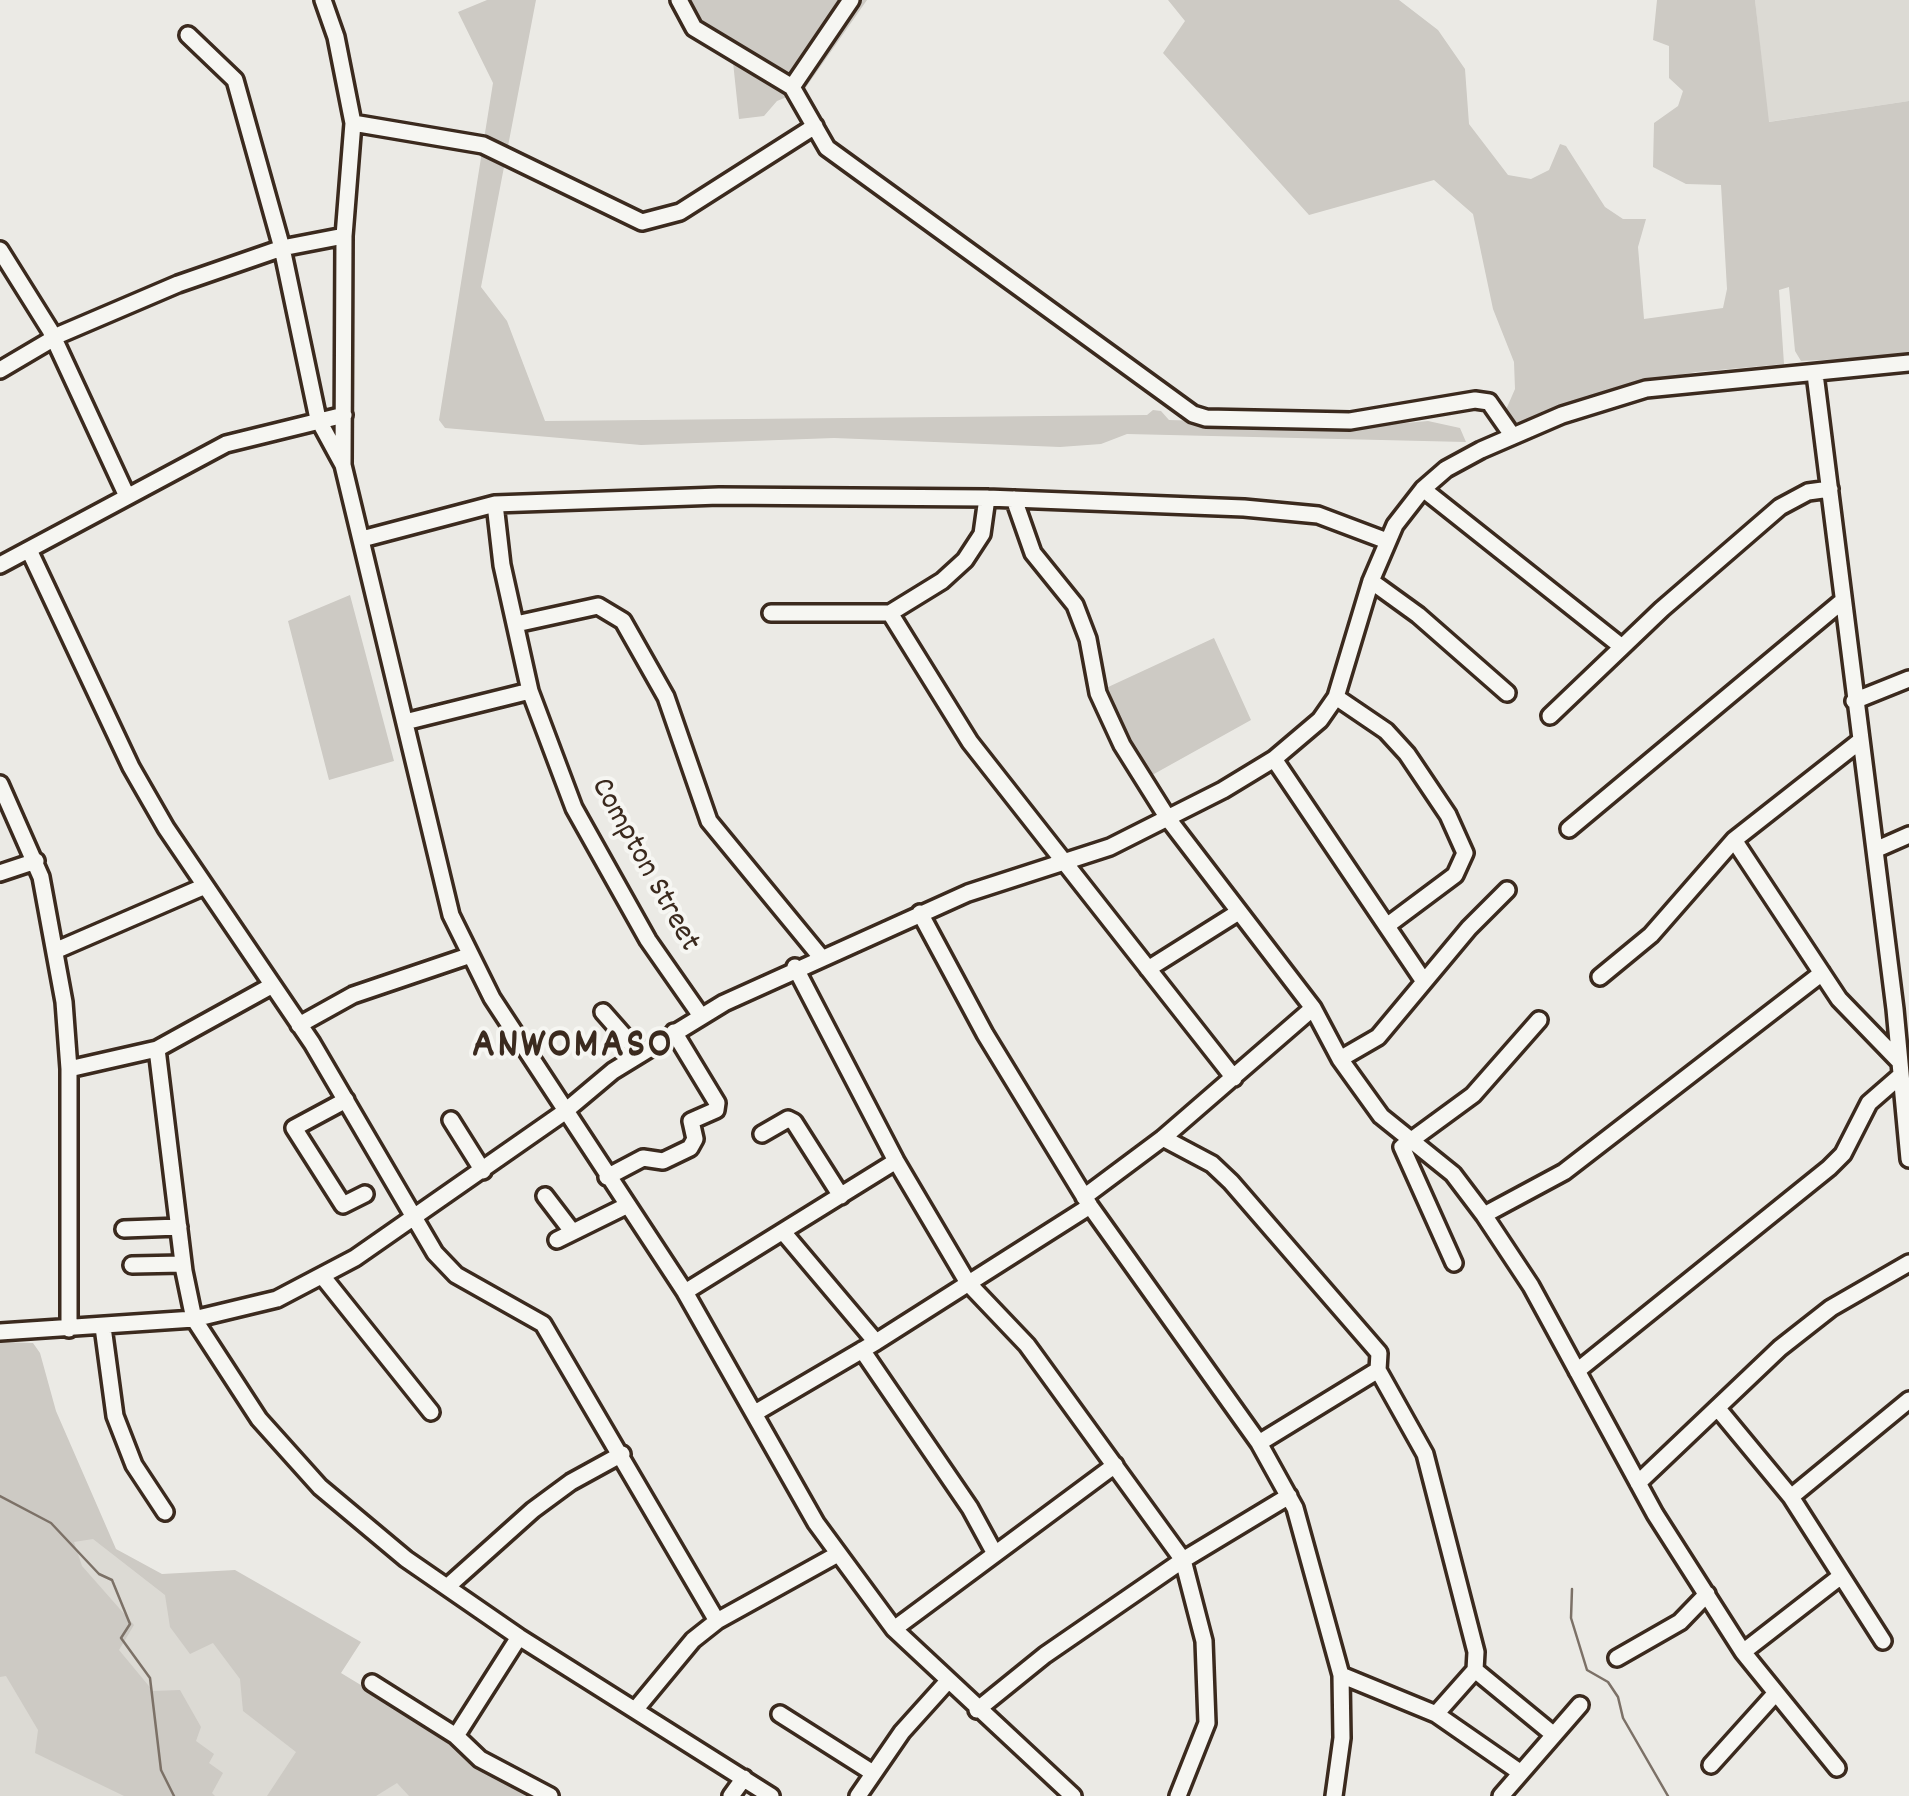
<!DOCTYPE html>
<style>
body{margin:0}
canvas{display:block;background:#ebeae5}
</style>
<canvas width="1909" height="1796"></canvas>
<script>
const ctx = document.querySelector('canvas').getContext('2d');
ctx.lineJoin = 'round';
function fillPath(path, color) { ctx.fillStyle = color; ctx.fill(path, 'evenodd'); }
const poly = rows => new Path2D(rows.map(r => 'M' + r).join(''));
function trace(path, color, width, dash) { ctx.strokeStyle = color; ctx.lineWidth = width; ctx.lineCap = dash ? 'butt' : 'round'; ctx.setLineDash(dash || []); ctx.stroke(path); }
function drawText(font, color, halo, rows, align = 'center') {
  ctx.font = font + ' Dekko,sans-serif'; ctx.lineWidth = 8; ctx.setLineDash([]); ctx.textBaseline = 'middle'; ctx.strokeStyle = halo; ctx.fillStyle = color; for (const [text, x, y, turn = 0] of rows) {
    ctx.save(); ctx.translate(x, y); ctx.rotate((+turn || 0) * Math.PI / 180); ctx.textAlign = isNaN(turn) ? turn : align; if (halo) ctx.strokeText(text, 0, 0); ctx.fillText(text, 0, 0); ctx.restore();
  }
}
fillPath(poly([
 [1755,0,1909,0,1909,101,1768,122],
 [0,1423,115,1555,531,1796,0,1796]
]), '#dcdad4');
fillPath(poly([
 [487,0,536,0,481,287,507,321,545,421,1147,415,1153,410,1161,411,1169,420,1372,426,1428,421,1460,428,1466,442,1127,434,1101,444,1060,447,834,438,641,445,445,428,439,420,493,83,458,12],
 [670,0,867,0,804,90,777,101,764,116,739,119,733,62,682,21],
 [1168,0,1399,0,1438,30,1465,69,1469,124,1508,175,1531,179,1549,170,1560,144,1566,146,1605,207,1623,219,1646,219,1638,247,1644,319,1723,308,1727,289,1721,185,1686,184,1653,167,1654,123,1678,106,1683,91,1669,78,1669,46,1653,40,1657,0,1755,0,1769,122,1909,101,1909,356,1801,361,1795,351,1789,287,1779,290,1784,364,1696,372,1619,386,1508,426,1505,412,1515,389,1514,362,1493,309,1473,214,1434,180,1309,215,1163,53,1185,21],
 [350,595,394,761,329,780,288,621],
 [1214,638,1251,720,1145,779,1106,688],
 [0,1342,33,1343,40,1353,56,1411,116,1549,162,1574,235,1570,361,1642,341,1673,544,1796,409,1796,397,1783,376,1796,267,1796,296,1752,243,1711,240,1679,213,1643,190,1654,170,1627,165,1595,93,1539,74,1542,82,1566,134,1625,119,1650,153,1691,180,1690,201,1727,196,1741,214,1754,209,1763,223,1773,212,1793,215,1796,124,1796,35,1753,38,1730,6,1676,0,1677]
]), '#cdcac4');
trace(poly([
 [0,1496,51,1523,99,1574,112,1580,130,1624,121,1638,150,1678,161,1770,174,1796],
 [1572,1589,1571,1618,1587,1670,1608,1682,1618,1697,1623,1718,1668,1796]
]), '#7c7167', 2.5);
const minor = poly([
 [323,0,336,37,353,123,344,236,343,465,451,915,492,998,685,1292,816,1523,894,1629,1073,1796],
 [679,0,694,28,792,87,827,148,1193,414,1206,418,1350,421,1475,400,1489,402,1512,435],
 [188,35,235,80,282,248,318,419,343,465],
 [792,87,851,0],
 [353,123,483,145,642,222,680,212,815,126],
 [0,250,50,330,126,494],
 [0,370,61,334,178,284,282,248,344,236],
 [1815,374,1895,1009,1909,1159],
 [1423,489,1622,647],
 [1014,499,1033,553,1075,605,1088,639,1098,693,1122,745,1169,820,1313,1008,1340,1059,1381,1116,1453,1174,1484,1215,1531,1286,1655,1514,1743,1652,1837,1768],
 [495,504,502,565,530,691,574,808,648,940,701,1016],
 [362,539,495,504,719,496,987,498,1244,508,1318,515,1387,541],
 [29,550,131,767,166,828,312,1043,435,1253,456,1275,543,1324,717,1621],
 [0,565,226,444,344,415],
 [1371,581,1418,615,1507,693],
 [771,613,890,613,942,581,965,560,982,534,987,498],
 [890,613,970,742,1234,1078],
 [516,624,598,606,623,621,666,697,709,821,820,956],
 [1336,697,1386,731,1407,754,1448,815,1465,853,1455,875,1388,925],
 [1854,701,1909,679],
 [1550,716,1662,609,1780,507,1808,492,1830,489],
 [405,722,530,691],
 [1274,759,1423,980],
 [0,784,41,877,64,1002,69,1069,69,1329],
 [1569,829,1840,603],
 [1734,840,1839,999,1898,1060],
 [1875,850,1909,835],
 [0,873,36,861],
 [920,913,985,1034,1090,1206,1259,1443,1295,1508,1341,1675,1342,1738,1334,1796],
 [57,950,205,886],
 [795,967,896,1161,968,1283,1027,1345,1183,1560,1204,1641,1207,1723,1178,1796],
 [1148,969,1237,913],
 [1600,977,1651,935,1734,840,1860,741],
 [603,1012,640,1054],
 [299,1025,353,995,468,956],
 [157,1049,184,1271,194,1319,259,1419,320,1487,406,1559,519,1637,771,1796],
 [1340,1059,1378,1037,1469,928,1507,890],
 [69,1069,157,1049,271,986],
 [346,1100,294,1128,343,1205,365,1194],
 [451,1120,483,1171],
 [762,1134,788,1119,794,1122,841,1196],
 [1163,1138,1212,1164,1231,1182,1379,1353,1378,1370,1425,1454,1476,1652,1475,1670,1436,1714],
 [607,1177,643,1158,663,1161,690,1148,695,1139,691,1121,716,1110,717,1103,674,1032],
 [545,1196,571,1230],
 [1084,1197,1163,1138,1313,1008],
 [1484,1215,1564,1172,1822,973],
 [124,1229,179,1227],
 [784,1233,876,1342],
 [557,1240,626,1206],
 [1454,1263,1402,1147,1473,1095,1539,1020],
 [132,1265,183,1264],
 [323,1277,431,1412],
 [685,1292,896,1161],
 [103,1327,115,1416,134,1465,165,1512],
 [0,1332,194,1319,277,1299,355,1258,563,1113,613,1071,724,1003,968,893,1110,847,1223,790,1274,759,1320,720,1336,697,1371,581,1395,525,1423,489,1446,469,1481,450,1562,415,1646,389,1909,363],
 [862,1350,970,1508,994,1552],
 [1577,1371,1829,1168,1843,1154,1869,1103,1900,1076],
 [1719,1410,1791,1497,1883,1641],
 [755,1413,876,1342,1090,1206],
 [1259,1443,1378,1370],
 [1638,1483,1780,1348,1831,1308,1909,1263],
 [1791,1497,1909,1400],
 [447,1587,533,1510,571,1482,622,1454],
 [894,1629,1115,1465],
 [1743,1652,1841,1576],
 [1617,1658,1680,1622,1707,1594],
 [1475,1670,1554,1735],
 [1341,1675,1436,1714,1521,1773],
 [372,1683,456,1736,480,1759,550,1796],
 [635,1710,693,1640,717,1621,838,1554],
 [977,1710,1045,1655,1183,1560,1289,1496],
 [780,1714,873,1773],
 [456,1736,519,1637],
 [1711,1765,1774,1695],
 [731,1796,744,1778],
 [858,1796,902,1732,947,1682],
 [1501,1796,1580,1705]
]);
trace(minor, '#3b2a1e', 22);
trace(minor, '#f6f6f2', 15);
drawText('32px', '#3b2a1e', '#f6f6f2', [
 ["Compton Street",643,866,61]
]);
ctx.letterSpacing = '2.5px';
drawText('bold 42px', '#3b2a1e', '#f6f6f2', [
 ["ANWOMASO",573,1049]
]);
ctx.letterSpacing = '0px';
</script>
